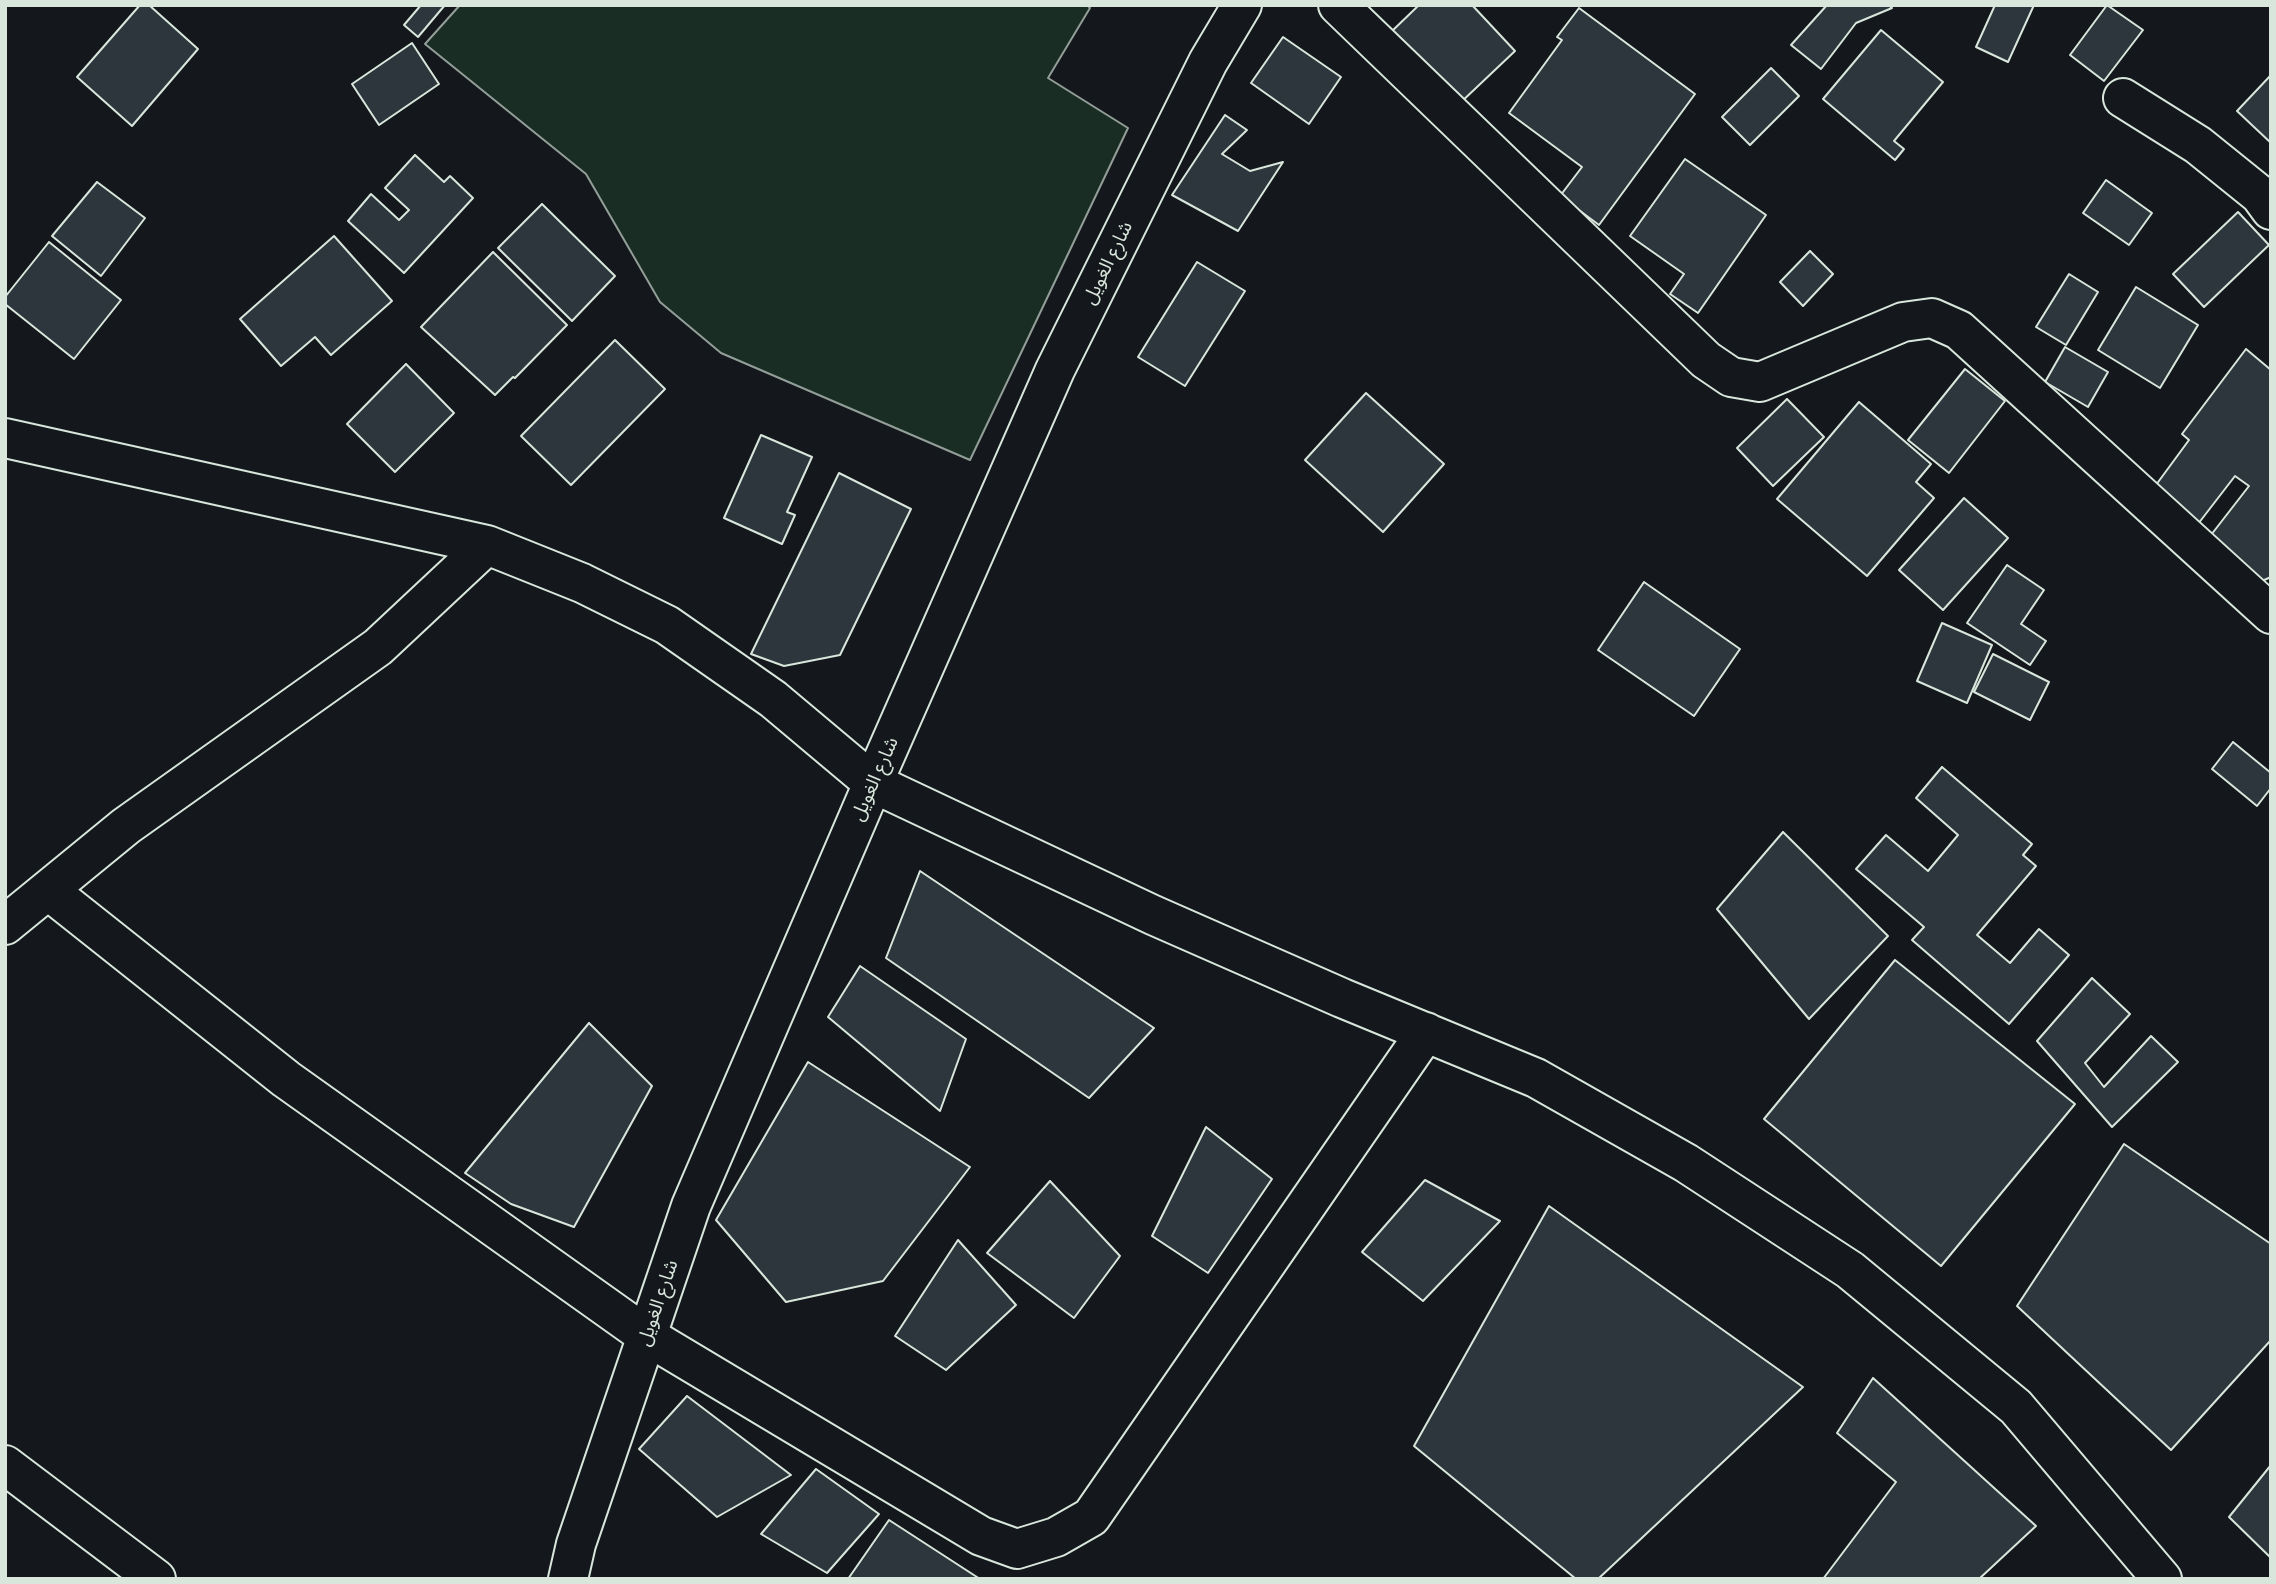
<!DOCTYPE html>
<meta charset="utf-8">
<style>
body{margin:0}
#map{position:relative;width:2276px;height:1584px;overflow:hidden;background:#14181c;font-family:Figtree,sans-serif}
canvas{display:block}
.frame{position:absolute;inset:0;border:7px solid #d8e6dc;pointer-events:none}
</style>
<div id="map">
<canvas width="2276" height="1584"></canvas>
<div class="frame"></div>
</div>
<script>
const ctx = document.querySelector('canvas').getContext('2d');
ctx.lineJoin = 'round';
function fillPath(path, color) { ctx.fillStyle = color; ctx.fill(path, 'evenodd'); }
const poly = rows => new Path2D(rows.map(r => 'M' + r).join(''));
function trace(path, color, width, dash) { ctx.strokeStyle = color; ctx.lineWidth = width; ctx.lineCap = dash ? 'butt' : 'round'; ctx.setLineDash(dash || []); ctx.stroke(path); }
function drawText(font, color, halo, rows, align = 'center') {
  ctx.font = font + ' Figtree,"Noto Sans Arabic",sans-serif'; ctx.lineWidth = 5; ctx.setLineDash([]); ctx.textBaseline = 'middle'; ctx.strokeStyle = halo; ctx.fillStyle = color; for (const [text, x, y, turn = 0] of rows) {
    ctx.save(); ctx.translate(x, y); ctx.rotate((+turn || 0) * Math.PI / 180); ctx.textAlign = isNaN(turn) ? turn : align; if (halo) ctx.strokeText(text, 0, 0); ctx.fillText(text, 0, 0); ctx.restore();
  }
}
const green = poly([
 [460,5,1087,5,1090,8,1048,78,1128,128,970,460,721,353,660,302,586,174,425,44,460,5]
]);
fillPath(green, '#1a2d24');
trace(green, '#939e99', 2);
const building = poly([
 [140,5,149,5,198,49,132,126,77,77,140,5],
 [421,5,445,5,418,37,404,25,421,5],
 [1419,5,1472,5,1515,51,1458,105,1390,33,1419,5],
 [1827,5,1889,5,1892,8,1856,23,1821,69,1791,45,1827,5],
 [1995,5,2034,5,2008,62,1976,47,1995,5],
 [2107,5,2143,30,2104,81,2070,55,2107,5],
 [1579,8,1695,94,1599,225,1560,196,1582,167,1509,113,1562,40,1557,37,1579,8],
 [1881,30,1943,82,1894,141,1904,149,1895,160,1823,99,1881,30],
 [1283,37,1341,77,1309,124,1251,83,1283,37],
 [412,43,439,84,379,125,352,84,412,43],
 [1771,68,1799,96,1750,145,1722,117,1771,68],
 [2271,75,2271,143,2237,111,2271,75],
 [1225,115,1247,130,1222,154,1250,171,1283,162,1238,231,1172,195,1225,115],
 [415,155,444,182,450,176,473,198,404,273,348,221,371,194,399,220,409,210,385,188,415,155],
 [1685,159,1766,215,1698,313,1670,294,1684,274,1630,236,1685,159],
 [2106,180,2152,213,2129,245,2083,213,2106,180],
 [97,182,145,218,101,276,52,236,97,182],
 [542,204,615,276,572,321,498,248,542,204],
 [2238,212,2269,245,2204,307,2173,274,2238,212],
 [334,236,392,301,331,355,315,337,281,366,240,319,334,236],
 [49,242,121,300,74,359,5,304,5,297,49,242],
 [1810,251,1833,274,1803,306,1780,282,1810,251],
 [493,252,567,325,515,378,513,377,495,395,421,327,493,252],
 [1197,262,1245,291,1185,386,1138,357,1197,262],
 [2069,274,2098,292,2066,345,2036,327,2069,274],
 [2136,287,2198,325,2160,388,2098,350,2136,287],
 [615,340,665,389,571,485,521,436,615,340],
 [2065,347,2108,372,2088,407,2045,382,2065,347],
 [2246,349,2271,370,2271,577,2253,585,2204,544,2249,486,2235,476,2198,524,2153,489,2189,440,2182,434,2246,349],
 [406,364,454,413,395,472,347,424,406,364],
 [1965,369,2005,401,1949,473,1908,440,1965,369],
 [1366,393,1444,464,1383,532,1305,460,1366,393],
 [1787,399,1824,437,1773,486,1737,448,1787,399],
 [1859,402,1931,464,1916,482,1934,498,1867,576,1777,499,1859,402],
 [761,435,812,457,787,512,795,515,782,544,724,518,761,435],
 [839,473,911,509,840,655,784,666,751,654,839,473],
 [1964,498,2008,538,1943,610,1899,570,1964,498],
 [2007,565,2044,590,2021,624,2046,641,2030,665,1967,623,2007,565],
 [1644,582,1740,649,1694,716,1598,650,1644,582],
 [1942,623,1992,645,1967,703,1917,681,1942,623],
 [1993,654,2049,682,2030,720,1974,692,1993,654],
 [2233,742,2271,773,2271,788,2257,806,2212,769,2233,742],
 [1942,767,2032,844,2023,855,2036,866,1977,935,2010,963,2039,929,2069,955,2009,1024,1912,940,1924,927,1856,869,1886,835,1928,871,1958,835,1916,798,1942,767],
 [1783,832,1888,936,1809,1019,1717,909,1783,832],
 [920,871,1154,1028,1089,1098,886,958,920,871],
 [1895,960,2075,1104,1941,1266,1764,1119,1895,960],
 [860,966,966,1039,940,1111,828,1017,860,966],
 [2092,978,2130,1014,2085,1063,2104,1087,2151,1036,2178,1062,2112,1127,2037,1041,2092,978],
 [589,1023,652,1086,574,1227,511,1204,465,1173,589,1023],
 [808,1062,970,1167,883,1281,786,1302,716,1220,808,1062],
 [1206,1127,1272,1179,1208,1273,1152,1236,1206,1127],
 [2124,1144,2271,1244,2271,1340,2171,1450,2017,1306,2124,1144],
 [1425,1180,1500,1221,1423,1301,1362,1252,1425,1180],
 [1050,1181,1120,1256,1074,1318,987,1253,1050,1181],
 [1549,1206,1803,1387,1598,1579,1576,1579,1414,1446,1549,1206],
 [958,1240,1016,1305,946,1370,895,1336,958,1240],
 [1873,1378,2036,1526,1979,1579,1823,1579,1896,1482,1837,1433,1873,1378],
 [687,1396,791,1475,717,1517,639,1449,687,1396],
 [2271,1465,2271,1558,2229,1517,2271,1465],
 [816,1469,879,1514,827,1573,761,1534,816,1469],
 [889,1520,980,1579,848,1579,889,1520]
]);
fillPath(building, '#2c363c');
trace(building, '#d8e6dc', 2);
const street = poly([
 [1338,5,1706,360,1731,377,1760,382,1903,322,1932,318,1959,330,2271,614],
 [2123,98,2198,145,2260,195,2271,210],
 [5,438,487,545,582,583,667,625,773,699,873,783,1153,915,1342,998,1536,1078,1686,1163,1850,1270,2016,1407,2162,1579],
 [48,890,286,1079,647,1336,981,1536,1017,1549,1056,1537,1091,1517,1426,1032],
 [5,925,126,826,378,647,487,545],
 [5,1465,156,1579]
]);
const secondary = poly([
 [568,1579,576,1544,691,1206,873,783,1055,370,1208,62,1242,5]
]);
trace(street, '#d8e6dc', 42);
trace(secondary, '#d8e6dc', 42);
trace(street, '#14181c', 38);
trace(secondary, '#14181c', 38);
drawText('19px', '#d8e6dc', '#14181c', [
 ["شارع الغويل",1108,263,-64],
 ["شارع الغويل",875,779,-66],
 ["شارع الغويل",658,1303,-71]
]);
</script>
